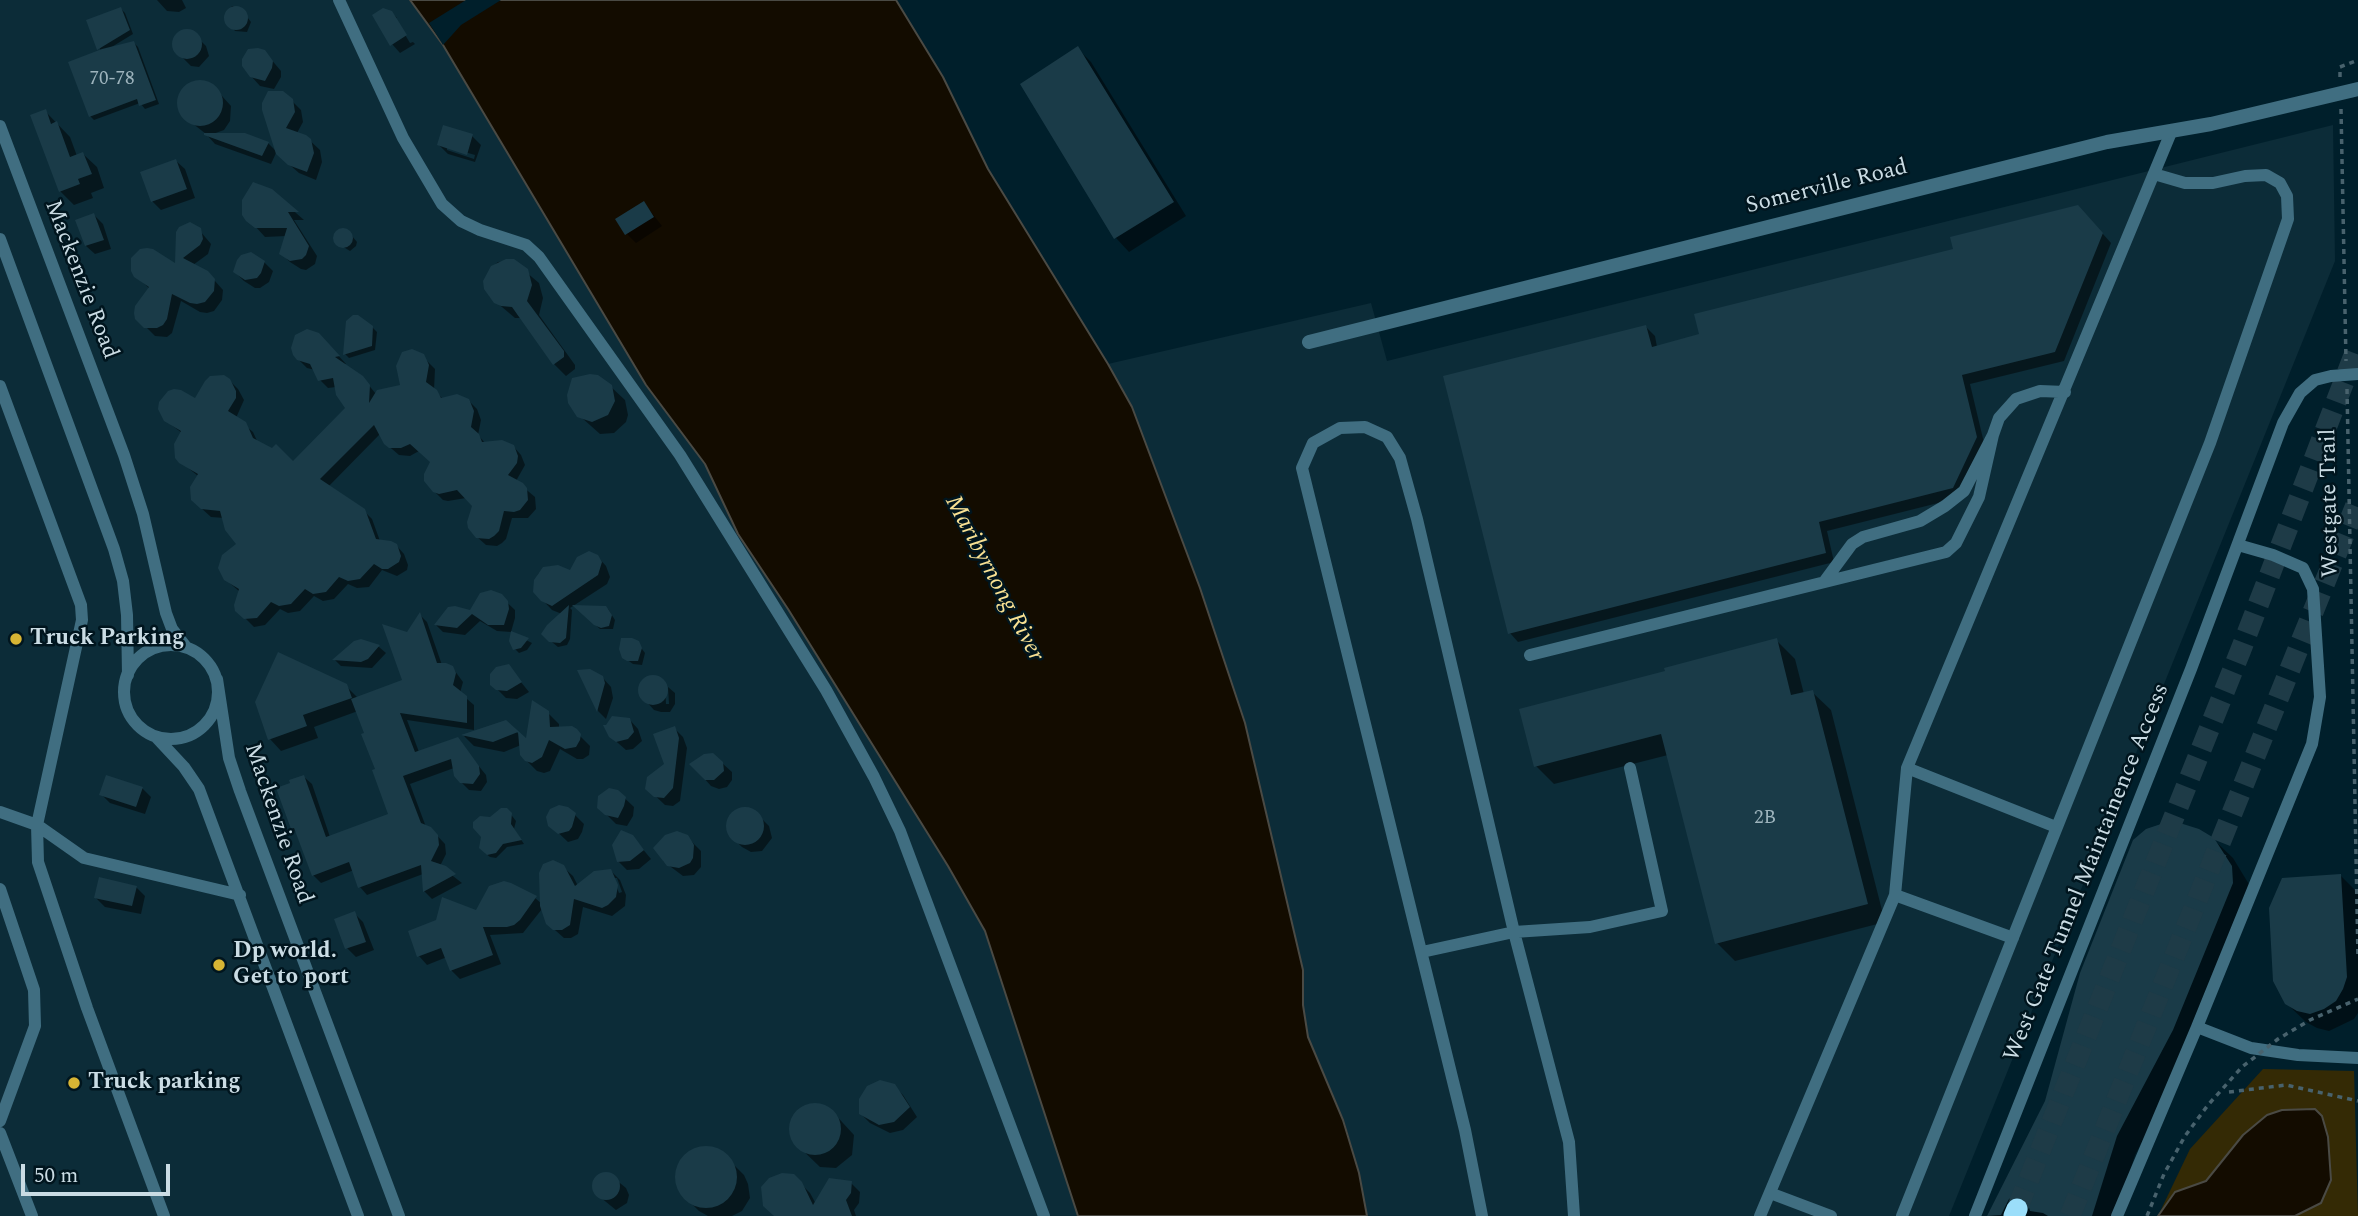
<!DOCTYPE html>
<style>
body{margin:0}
#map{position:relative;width:2358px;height:1216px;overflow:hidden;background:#001f2b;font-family:Spectral,serif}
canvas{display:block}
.scale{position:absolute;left:21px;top:1164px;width:149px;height:32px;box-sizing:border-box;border:4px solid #cadce4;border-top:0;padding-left:9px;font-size:21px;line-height:24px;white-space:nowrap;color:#cadce4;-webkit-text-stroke:5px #00151e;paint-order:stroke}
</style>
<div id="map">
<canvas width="2358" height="1216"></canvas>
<div class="scale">50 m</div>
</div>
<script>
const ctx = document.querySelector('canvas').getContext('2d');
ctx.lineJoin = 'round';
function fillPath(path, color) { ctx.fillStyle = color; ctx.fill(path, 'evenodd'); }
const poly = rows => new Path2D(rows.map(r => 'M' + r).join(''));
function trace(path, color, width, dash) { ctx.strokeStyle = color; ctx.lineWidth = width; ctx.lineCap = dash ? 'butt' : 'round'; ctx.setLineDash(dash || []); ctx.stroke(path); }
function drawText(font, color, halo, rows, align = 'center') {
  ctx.font = font + ' Spectral,serif'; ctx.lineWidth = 5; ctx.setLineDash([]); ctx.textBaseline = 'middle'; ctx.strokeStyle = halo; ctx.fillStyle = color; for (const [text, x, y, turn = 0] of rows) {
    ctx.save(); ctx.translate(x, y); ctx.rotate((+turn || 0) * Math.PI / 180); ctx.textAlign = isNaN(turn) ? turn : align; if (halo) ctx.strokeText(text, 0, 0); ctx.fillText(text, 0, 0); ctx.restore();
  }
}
fillPath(poly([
 [0,0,410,0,443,45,646,385,705,464,738,534,788,609,948,866,985,931,1078,1216,0,1216],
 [2333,125,2335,261,1949,1216,1367,1216,1359,1173,1344,1120,1308,1037,1303,1005,1303,970,1245,723,1200,588,1132,407,1108,364,1371,303,1387,361]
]), '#0c2c38');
fillPath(poly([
 [2263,1069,2354,1071,2358,1216,2158,1216,2190,1149]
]), '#342a05');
const water = poly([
 [410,0,896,0,943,77,988,169,1108,364,1132,407,1200,588,1245,723,1303,970,1303,1005,1308,1037,1343,1120,1359,1173,1367,1216,1078,1216,985,931,948,866,788,609,738,534,705,464,646,385,443,45,410,0],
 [2315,1109,2322,1116,2328,1137,2331,1180,2321,1203,2295,1216,2158,1216,2175,1192,2206,1181,2243,1135,2267,1115,2282,1110,2315,1109]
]);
fillPath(water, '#130c00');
trace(water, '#4a4a44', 2);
fillPath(poly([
 [466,0,501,0,461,25,443,45,429,23]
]), '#001f2b');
fillPath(poly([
 [157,0,182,0,186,8,179,12,167,11],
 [232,6,241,9,251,22,247,32,235,31,226,19],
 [121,9,125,13,133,34,110,48,134,43,138,47,159,104,145,109,140,103,94,120,90,116,101,51,89,21],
 [391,12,397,18,395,18,410,43,413,42,415,44,400,53,392,44],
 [181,32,192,32,206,46,209,56,199,67,191,66,177,52,174,41],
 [1077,48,1091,62,1186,216,1129,252,1116,238,1022,85],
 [264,51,281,71,281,77,274,89,260,86,251,76],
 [194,81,212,85,231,106,230,121,224,130,213,134,268,143,277,152,292,101,301,110,303,122,297,133,305,136,320,150,322,162,316,180,299,173,276,153,271,164,215,144,206,134,183,116,178,98,185,88],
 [45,111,70,137,77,156,83,154,97,167,104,188,91,193,93,198,74,205,60,191],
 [472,136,481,145,475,162,448,154,439,145],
 [447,147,475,155,474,159,447,150],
 [176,161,185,169,195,198,161,210,152,201],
 [271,191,304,220,294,220,317,256,315,264,306,270,301,269,290,262,281,253,286,236,265,237,244,214],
 [644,203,662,226,636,243,627,234],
 [94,215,103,224,111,249,95,254,86,246],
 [2087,216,2111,243,2064,361,1970,384,1985,447,1962,497,1827,531,1834,562,1518,642,1510,633,1646,327,1655,336,1657,347,1701,336],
 [195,225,211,244,208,254,193,265,207,272,223,290,222,300,214,311,207,313,200,312,181,301,172,333,167,337,155,336,137,318,150,289,136,276,176,266],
 [340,229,347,230,357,242,356,246,350,251,337,243,335,239],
 [513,261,539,283,543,298,539,315,575,365,575,369,566,376,554,364,522,318,515,318,489,296,492,267,498,262],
 [264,262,273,271,269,282,260,288,255,288,244,281,235,272],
 [372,327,377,332,375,350,349,358,345,354],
 [327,343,346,364,343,365,362,377,376,394,403,386,418,352,435,369,434,390,443,399,468,400,477,409,481,420,478,435,486,444,513,446,521,455,525,465,516,481,535,497,536,509,528,518,512,518,506,539,502,543,497,546,486,545,477,537,474,505,466,498,448,501,443,500,434,491,432,463,419,451,410,456,399,455,385,443,380,434,328,487,364,511,372,519,380,541,396,545,404,554,408,565,407,570,397,576,382,570,369,587,357,588,348,584,334,599,323,601,314,596,300,611,288,613,280,609,265,625,254,627,237,610,240,592,225,579,239,544,224,518,211,517,201,508,198,476,181,462,182,433,165,420,229,380,238,389,244,400,236,418,253,432,258,443,293,463,347,408,336,387,328,388,320,380,315,370,307,368,298,359],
 [610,386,625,400,628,415,626,422,614,433,600,434,573,410],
 [597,556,606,566,610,577,607,584,570,608,572,610,570,639,567,645,558,647,547,638,562,614,552,610,535,592,538,574,550,566,571,573],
 [497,593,515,610,515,618,511,632,497,631,480,621,465,635,443,632,436,625,471,612],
 [576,607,608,609,615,620,613,629,600,629],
 [420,615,427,622,442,665,452,667,463,682,460,693,474,705,474,730,407,720,419,752,457,739,486,775,487,782,481,791,469,790,461,782,454,768,410,784,426,827,430,828,445,844,446,854,440,866,462,883,432,899,424,891,423,874,367,895,360,887,354,870,321,883,313,875,298,834,292,828,304,777,312,784,330,837,391,815,367,734,358,711,314,727,318,738,281,751,270,739,257,702,346,686,358,698,404,681,408,634],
 [512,633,532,643,527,650,519,653,515,649],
 [1776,640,1795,659,1804,694,1812,692,1831,710,1885,922,1735,961,1717,943,1668,755,1554,784,1536,766,1667,673],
 [361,641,379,647,386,653,372,668,341,666,335,660,355,642],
 [639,645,645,653,642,665,633,664,623,657],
 [508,666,529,692,517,699,506,698,492,684],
 [580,672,602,677,611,687,613,698,606,719,598,711],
 [655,677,665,684,666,704,669,704,668,687,675,693,675,704,670,712,661,712,654,710,645,700,641,691,646,678],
 [548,713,559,724,559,729,572,728,590,746,589,755,583,759,577,759,560,749,550,771,544,773,537,771,526,760,521,745,504,752,474,746,464,736,505,722,528,742],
 [629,719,638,729,642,741,633,749,626,750,610,736],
 [674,728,683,737,687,748,680,801,673,806,665,805,647,788,666,764],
 [722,763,732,772,732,780,727,787,719,789,711,786,702,776],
 [142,788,151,797,145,814,110,803,101,794],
 [617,791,634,807,633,816,627,826,616,824,599,807],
 [745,809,756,813,769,826,772,838,762,851,751,852,742,847,732,837,728,827,734,812],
 [509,812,516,821,514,829,524,844,507,847,496,858,490,857,485,853,483,836,491,819],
 [575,815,584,824,582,832,578,839,568,842,550,825],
 [632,836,651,859,639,869,627,870,618,861],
 [2213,839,2233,858,2250,886,2191,1049,2135,1155,2116,1216,1989,1216,2047,1101],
 [691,841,701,851,701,867,694,875,683,876,663,861],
 [563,867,573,876,578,886,611,871,620,880,626,895,625,906,612,916,583,907,578,934,571,938,564,938,547,923,542,909,523,933,490,935,501,964,460,979,451,970,447,957,427,965,419,956,477,912,535,898,541,903],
 [613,878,617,878,622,892,619,893],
 [2341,876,2358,893,2358,1013,2354,1019,2329,1031,2317,1028,2306,1022,2286,1003],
 [136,887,145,896,141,914,105,907,96,898],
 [354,913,363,922,374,950,356,957,347,948],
 [894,1086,903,1095,917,1117,903,1130,890,1133,870,1123,861,1114],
 [810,1105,825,1107,832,1111,854,1135,852,1155,836,1168,820,1167,796,1144,791,1128,796,1114],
 [705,1148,714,1149,730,1161,744,1175,748,1184,750,1198,742,1211,732,1216,708,1216,699,1211,685,1197,677,1180,681,1161,696,1149],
 [609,1174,626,1188,629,1195,627,1203,616,1210,595,1193,593,1185,601,1175],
 [793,1176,810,1193,816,1204,851,1183,860,1192,859,1203,854,1210,856,1216,776,1216]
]), '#0007');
fillPath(poly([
 '224 18a12 12 0 1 1 24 0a12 12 0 1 1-24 0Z',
 [121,7,130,30,97,50,86,20],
 [383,8,392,11,407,35,390,46,372,15],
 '172 44a15 15 0 1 1 30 0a15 15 0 1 1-30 0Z',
 [134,41,156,100,139,106,137,99,89,117,68,62,102,49],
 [1078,46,1174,202,1114,239,1020,84],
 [258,48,265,50,273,61,272,68,265,81,250,77,242,66,242,59,248,49],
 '177 103a23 23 0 1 1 46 0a23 23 0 1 1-46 0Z',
 [268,91,283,91,293,99,295,112,286,128,306,135,311,139,314,153,307,172,288,165,276,154,262,110,262,103],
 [46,109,51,124,57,121,70,157,83,152,92,174,78,179,80,184,59,192,30,115],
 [443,125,473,134,467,155,437,145],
 [204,133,245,133,269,142,262,156,204,135],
 [176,159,187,189,151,202,140,172],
 [253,182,272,189,299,212,288,212,309,246,306,255,302,259,290,261,279,254,287,228,255,228,246,221,242,215,242,200],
 [644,201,654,217,625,235,615,219],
 [2078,205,2103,233,2055,352,1962,375,1977,437,1953,488,1819,522,1826,553,1508,634,1443,376,1646,325,1652,347,1699,334,1694,314,1953,249,1950,237],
 [94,213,104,240,85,246,75,220],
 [190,222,201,228,203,239,200,245,183,258,208,271,215,279,214,291,205,302,197,304,190,303,172,294,167,319,163,325,157,328,144,328,135,319,134,313,135,306,149,287,134,277,131,271,131,258,140,249,147,248,153,249,175,263,176,232,179,227],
 '333 238a10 10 0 1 1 20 0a10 10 0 1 1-20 0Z',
 [251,252,265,261,261,273,257,278,245,280,233,272,237,260,241,255],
 [506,259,514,259,528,269,532,285,527,301,564,351,564,357,553,365,512,307,501,306,494,303,484,289,483,281,491,266],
 [353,315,358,315,373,326,372,346,343,355,346,321],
 [307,329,319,333,340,356,335,357,363,376,370,385,369,403,377,390,400,385,396,366,402,352,412,349,424,354,429,365,426,382,437,390,441,398,457,394,469,399,474,411,471,427,479,434,482,442,502,440,514,445,518,456,517,463,508,475,523,483,527,488,528,500,520,510,514,512,504,511,499,531,494,536,489,539,476,538,468,528,467,522,472,506,457,490,439,494,433,492,424,481,424,474,430,462,410,444,401,448,389,448,384,444,374,425,320,479,365,509,376,539,391,541,397,544,401,556,399,562,388,569,382,569,374,564,360,579,348,581,339,577,326,592,313,594,305,589,291,604,279,606,271,602,257,618,244,619,235,611,234,605,239,589,224,580,218,568,222,555,236,544,225,530,220,511,201,509,191,500,190,487,198,474,179,463,175,458,174,444,181,431,164,421,158,409,159,402,168,391,174,389,181,390,195,398,205,381,210,376,224,375,230,379,236,391,236,398,228,411,246,422,253,438,272,448,276,444,293,461,345,408,336,395,333,378,318,381,310,364,297,360,293,355,291,348,295,335],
 [590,374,598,375,612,385,615,401,608,415,592,422,577,417,568,403,567,395,572,378],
 [589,551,598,555,602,562,598,575,552,606,541,601,533,592,534,580,543,567,558,565,570,570,577,557],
 [491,590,502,594,508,601,509,609,504,625,488,625,472,614,457,628,434,625,448,607,455,606,470,610,480,593],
 [569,605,566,638,560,643,549,642,541,634,547,625],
 [572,605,606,606,612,615,609,626,601,628,594,625],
 [420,612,437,663,446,663,453,666,456,673,453,685,467,696,467,723,400,713,415,752,458,737,479,766,480,774,473,784,460,783,454,776,451,759,403,776,421,823,431,827,438,835,439,845,431,861,446,866,456,874,423,892,421,865,358,888,349,862,312,876,294,828,291,829,276,788,290,783,289,780,304,775,326,837,388,814,372,770,375,769,361,734,364,733,351,699,402,680,382,624,407,632],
 [511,631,529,638,521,648,513,650,509,641],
 [621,638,632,638,639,641,642,648,638,661,627,661,622,658,619,649],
 [1777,638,1791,695,1813,690,1868,904,1715,944,1661,734,1534,767,1519,709,1665,671,1664,668],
 [361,639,380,645,368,659,361,662,332,660,354,641],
 [278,652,347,684,352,698,303,715,307,726,268,740,255,702],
 [509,664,522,682,507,691,496,690,490,685,490,674,496,667],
 [590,669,603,676,605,683,597,712,577,670],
 '638 690a15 15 0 1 1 30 0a15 15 0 1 1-30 0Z',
 [532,700,549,711,550,727,572,726,577,729,581,734,580,740,576,747,565,749,549,740,542,757,532,763,525,761,520,755,518,732,493,742,461,735,506,720,526,738],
 [612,716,630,718,634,732,628,739,616,742,609,737,603,725,606,725],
 [675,726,679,738,673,788,664,798,654,797,645,789,647,777,664,764,653,734],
 [713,753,723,762,724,771,714,780,705,780,689,764,704,754],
 [106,775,143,787,136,807,99,795],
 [609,788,618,790,626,797,624,806,618,818,605,815,597,808,598,796],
 [559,805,568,807,576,813,572,827,569,831,558,834,548,826,546,817,550,809],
 '726 826a19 19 0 1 1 38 0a19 19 0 1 1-38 0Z',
 [501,808,507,808,512,813,511,824,522,840,503,844,496,853,487,855,479,848,481,837,473,828,473,822,480,816,490,817],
 [2164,823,2183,824,2199,829,2214,838,2232,866,2233,883,2173,1030,2117,1136,2092,1216,2048,1216,2043,1213,2030,1211,2027,1201,2016,1196,2009,1199,2001,1215,1987,1216,2045,1101,2080,973,2133,840,2146,829],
 [621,830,633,835,644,850,630,861,617,862,612,845],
 [677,831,688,835,694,845,693,858,690,863,679,868,667,866,653,848,665,835],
 [553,860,564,865,575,886,594,871,611,869,618,885,616,897,608,905,602,908,574,899,570,925,562,930,553,930,546,924,540,906,539,873,543,864],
 [2341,874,2347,977,2343,989,2336,1001,2324,1009,2310,1014,2297,1011,2285,1004,2273,981,2269,908,2282,878],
 [99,877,137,886,132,906,94,898],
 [504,881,511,883,537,896,520,920,514,925,507,927,483,927,493,955,450,971,441,948,417,957,408,931,436,920,442,897,476,910,489,886],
 [355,911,366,942,345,949,334,919],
 [880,1080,895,1084,910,1107,894,1122,879,1125,859,1114,859,1099,867,1086],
 '789 1129a26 26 0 1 1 52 0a26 26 0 1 1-52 0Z',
 '675 1177a31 31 0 1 1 62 0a31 31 0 1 1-62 0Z',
 '592 1186a14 14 0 1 1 28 0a14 14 0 1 1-28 0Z',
 [782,1173,794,1174,802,1182,813,1205,829,1178,852,1181,851,1193,846,1200,852,1216,774,1216,763,1206,761,1187,769,1178]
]), '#1a3b48');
trace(poly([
 [2017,1209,2240,652,2358,345],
 [2070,1216,2358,500]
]), '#1e3b47', 21, [21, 10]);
trace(poly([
 [2340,77,2340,67,2358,60],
 [2341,109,2346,361],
 [2347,389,2358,958],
 [2229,1092,2286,1085,2358,1101]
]), '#48626d', 3.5, [5, 5]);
trace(poly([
 [339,0,403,138,442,204,461,221,480,230,526,245,539,257,680,455,826,690,874,777,900,831,1044,1216],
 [0,126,124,455,143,514,166,613,172,629,186,647],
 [0,239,114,549,123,581,127,615,128,675],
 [0,386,81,605,82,620,37,825,38,862,87,1008,164,1216],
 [1824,582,1852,544,1863,537,1920,521,1945,506,1964,491,1993,435,1999,418,2016,399,2040,391,2065,392],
 '124 692a47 47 0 1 1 94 0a47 47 0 1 1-94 0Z',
 [1530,655,1946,552,1956,543,1979,497,1993,435],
 [217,679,229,758,240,791,399,1216],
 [156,737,184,767,199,789,358,1216],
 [1907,768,2056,827],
 [0,812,37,825,84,858,240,895],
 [0,889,34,990,35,1026,0,1121],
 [1895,895,2013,938],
 [1422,952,1514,932,1590,927,1662,911,1630,768],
 [2197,1027,2312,744,2320,697,2313,589,2303,568,2273,555,2238,545],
 [0,1133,32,1216],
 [1770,1193,1831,1216],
 [1482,1216,1465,1130,1302,468,1313,443,1340,428,1365,427,1387,437,1400,458,1417,519,1514,932,1569,1142,1574,1216],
 [1760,1216,1895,895,1907,768,2172,130],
 [1902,1216,2210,443,2288,219,2287,196,2280,183,2266,175,2245,176,2213,183,2185,183,2154,174],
 [1975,1216,2191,669,2283,423,2300,393,2315,380,2331,376,2358,374],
 [2117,1216,2197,1027,2251,1048,2298,1055,2358,1058]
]), '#406e81', 12);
trace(poly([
 [1309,342,2107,142,2211,124,2358,89]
]), '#406e81', 14);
trace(poly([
 [2014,1216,2017,1209]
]), '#9bdefa', 21);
trace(poly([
 [2147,1216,2164,1174,2185,1136,2208,1105,2242,1067,2278,1039,2310,1020,2358,999]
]), '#48626d', 3.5, [5, 5]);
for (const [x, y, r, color] of [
 [16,639,7,"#d7b534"],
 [219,965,7,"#d7b534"],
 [74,1083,7,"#d7b534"]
]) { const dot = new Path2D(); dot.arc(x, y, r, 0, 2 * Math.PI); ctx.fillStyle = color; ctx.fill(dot); trace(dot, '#00151e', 2.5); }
drawText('19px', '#9eb4bd', null, [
 ["70-78",112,80],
 ["2B",1765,819]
]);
drawText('23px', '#cadce4', '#00151e', [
 ["Somerville Road",1827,188,-14],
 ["Mackenzie Road",80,280,69],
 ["Westgate Trail",2331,503,-91],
 ["Mackenzie Road",277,824,71],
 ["West Gate Tunnel Maintainence Access",2088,873,-68]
]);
drawText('bold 23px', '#cadce4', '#00151e', [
 ["Truck Parking",30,639],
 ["Dp world.",233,952],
 ["Get to port",233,978],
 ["Truck parking",88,1083]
], 'left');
drawText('italic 24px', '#f8e193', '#00151e', [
 ["Maribyrnong River",993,579,62]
]);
</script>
